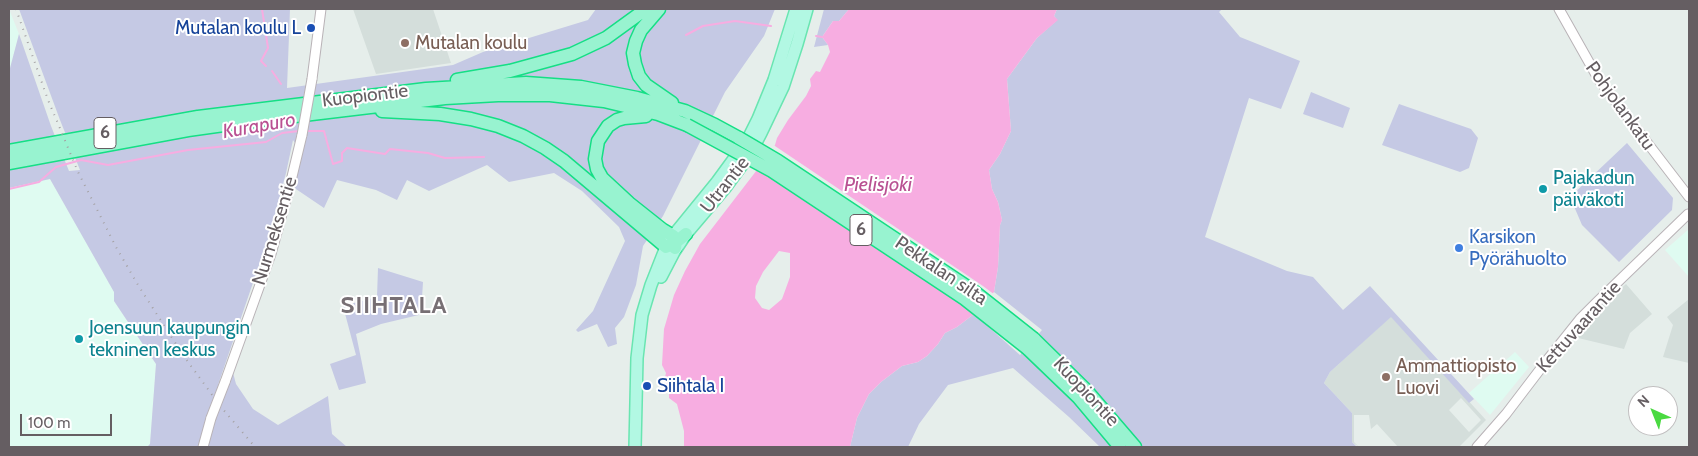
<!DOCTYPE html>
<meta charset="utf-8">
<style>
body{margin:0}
#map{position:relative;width:1698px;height:456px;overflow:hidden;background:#e6eeeb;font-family:Cabin,sans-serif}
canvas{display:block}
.frame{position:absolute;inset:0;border:10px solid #655e62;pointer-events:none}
.north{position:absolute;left:1628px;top:386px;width:50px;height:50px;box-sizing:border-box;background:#fff;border:1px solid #c1bfc0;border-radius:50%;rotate:316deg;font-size:14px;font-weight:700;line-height:20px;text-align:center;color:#655e62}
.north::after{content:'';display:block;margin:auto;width:18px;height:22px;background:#4ada41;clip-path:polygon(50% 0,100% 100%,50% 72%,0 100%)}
.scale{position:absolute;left:20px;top:414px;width:92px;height:22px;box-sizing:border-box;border:2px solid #655e62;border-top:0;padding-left:6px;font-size:15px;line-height:18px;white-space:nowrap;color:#655e62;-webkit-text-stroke:4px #fff;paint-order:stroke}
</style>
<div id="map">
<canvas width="1698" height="456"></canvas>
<div class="frame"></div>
<div class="north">N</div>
<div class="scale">100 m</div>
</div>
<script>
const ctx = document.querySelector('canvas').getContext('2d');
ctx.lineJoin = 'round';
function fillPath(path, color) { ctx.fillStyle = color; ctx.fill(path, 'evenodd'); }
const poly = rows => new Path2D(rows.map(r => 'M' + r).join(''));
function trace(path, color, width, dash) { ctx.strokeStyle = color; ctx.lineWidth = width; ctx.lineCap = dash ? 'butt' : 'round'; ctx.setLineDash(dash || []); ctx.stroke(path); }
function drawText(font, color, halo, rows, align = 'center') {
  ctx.font = font + ' Cabin,sans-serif'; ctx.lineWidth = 4; ctx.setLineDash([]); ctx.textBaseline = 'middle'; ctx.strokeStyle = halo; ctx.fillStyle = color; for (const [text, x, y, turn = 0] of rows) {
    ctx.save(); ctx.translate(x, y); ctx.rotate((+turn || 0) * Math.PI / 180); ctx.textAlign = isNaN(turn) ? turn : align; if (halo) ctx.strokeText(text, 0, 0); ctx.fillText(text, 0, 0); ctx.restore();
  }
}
fillPath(poly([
 [9,9,19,34,9,72],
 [50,179,114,292,114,301,156,364,150,444,147,447,9,447,9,188],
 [1689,229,1689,277,1665,250],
 [1515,352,1529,367,1490,415,1469,393]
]), '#dffbf1');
fillPath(poly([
 [353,9,433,9,451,63,376,74],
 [1626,284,1652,314,1630,333,1624,349,1574,337,1604,304],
 [1689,299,1689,363,1663,357,1673,325,1667,317],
 [1391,316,1486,420,1459,447,1398,447,1377,424,1371,429,1369,415,1354,415,1354,442,1359,447,1352,442,1352,413,1324,383,1330,372],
 [1461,398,1481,420,1469,432,1449,410]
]), '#d4dedb');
fillPath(poly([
 [19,9,290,9,287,88,453,65,483,52,588,20,596,9,775,9,764,36,725,92,663,216,643,246,636,285,624,317,615,328,617,344,608,347,597,324,578,332,576,330,593,311,625,241,619,227,582,191,554,173,509,182,487,165,429,191,407,180,397,200,376,190,337,180,324,208,290,185,299,149,293,140,286,173,270,233,218,385,231,365,236,384,253,409,278,425,328,396,332,434,347,447,147,447,150,444,156,364,114,301,114,292,50,179,9,188,9,72,19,34,51,126,69,171,80,170,60,120],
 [824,9,849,9,839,21,833,21,822,37,828,45,814,47],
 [1057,9,1222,9,1219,12,1240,37,1300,61,1281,109,1249,98,1205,237,1287,271,1313,277,1343,310,1370,286,1474,399,1469,403,1391,317,1330,372,1324,383,1352,413,1352,442,1357,447,1100,447,1069,417,1013,368,948,385,919,424,908,447,850,447,857,418,869,394,881,382,902,366,918,362,927,356,938,344,945,333,957,327,974,314,1020,355,1042,330,994,292,998,267,1000,225,1002,220,998,202,992,189,989,170,1000,154,1011,131,1007,79,1037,38,1057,20,1054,16],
 [1311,92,1350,108,1343,128,1303,114],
 [1399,104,1471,129,1478,138,1469,168,1460,172,1382,145],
 [1627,143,1673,198,1672,210,1619,262,1582,225,1570,197],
 [378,268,423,282,422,298,423,314,381,324,356,334,366,383,339,390,330,364,356,355,343,306,377,297]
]), '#c5c9e4');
fillPath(poly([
 [849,9,1057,9,1054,16,1058,20,1037,38,1007,79,1011,131,1000,154,989,170,992,189,998,202,1002,220,1000,225,998,267,994,292,974,314,957,327,945,333,938,344,927,356,918,362,902,366,881,382,869,394,857,418,850,447,684,447,684,431,677,404,669,398,669,387,664,381,666,373,662,365,664,329,674,295,685,271,700,244,760,166,775,145,777,138,788,120,806,96,811,86,810,79,816,71,820,72,830,52,828,45,822,37,833,21,839,21],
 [779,251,790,253,790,277,782,299,769,310,762,308,755,298,756,286,763,272]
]), '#f7ade1');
fillPath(poly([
 [772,144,983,286,995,295,989,302,763,157]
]), '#e6eeeb');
trace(poly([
 [262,9,268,48,261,61,266,66],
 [686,35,703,26,735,21,771,26],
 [816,36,822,37],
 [272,71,281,84],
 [306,131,324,131,333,164,342,161,342,153,347,148,385,154,390,149,428,153,445,158,484,157],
 [9,189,39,182,56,167,81,160,108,165,188,150,266,142,282,133,299,131]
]), '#f7ade1', 2);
const minor = poly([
 [1559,9,1599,80,1689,197],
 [312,79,321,9],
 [225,382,271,254,290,185,302,135],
 [203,447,211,418],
 [1477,447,1506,414,1548,359,1580,319,1597,302,1688,214]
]);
const major = poly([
 [661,277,674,252,686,234,725,188,750,154,761,133,783,87,797,44,807,9],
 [635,447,637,358,642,315,651,285,666,247,673,236,717,182,747,141,758,119,774,80,796,9]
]);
const highway = poly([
 [659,9,641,30,636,41,633,53,635,64,639,76,646,85,672,103],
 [457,80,510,71,572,54,606,38,646,9],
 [382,111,440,114,471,119,498,126,523,136,545,148,564,161,666,247,676,242,686,234],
 [646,116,624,118,617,120,608,126,598,141,595,159,597,169,602,178,629,203,663,230,673,236,676,242,675,248],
 [9,151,198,117,426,89,526,83,581,87,637,98,685,111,715,125,739,138],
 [9,163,188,130,245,122,445,98,498,95,550,95,604,101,658,114,687,125],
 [1034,339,1086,390,1135,447],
 [1027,348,1078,397,1120,447]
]);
trace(minor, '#b9b3b7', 11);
trace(major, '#69e5b1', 14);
trace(highway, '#15df85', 15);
trace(minor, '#fff', 9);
trace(major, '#b2f8e3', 11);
trace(highway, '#98f3d0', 12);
trace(poly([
 [16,9,48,100,59,126,78,172,116,247,138,285,183,355,221,407,255,447]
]), '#a4a1a3', 2, [1, 6]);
const minorBridge = poly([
 [302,135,312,79],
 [211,418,225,382]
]);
const highwayBridge = poly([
 [687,125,772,171,965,299,1027,348],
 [739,138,778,161,972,290,1034,339]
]);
trace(minorBridge, '#b9b3b7', 11, []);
trace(highwayBridge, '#15df85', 15, []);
trace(minorBridge, '#fff', 9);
trace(highwayBridge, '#98f3d0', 12);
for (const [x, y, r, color] of [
 [311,28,5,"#1a4fb4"],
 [405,43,5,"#8d6e63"],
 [1543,189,5,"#0f9aa8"],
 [1459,248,5,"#3f7fe0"],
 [79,339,5,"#0f9aa8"],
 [1386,377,5,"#8d6e63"],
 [647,386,5,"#1a4fb4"]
]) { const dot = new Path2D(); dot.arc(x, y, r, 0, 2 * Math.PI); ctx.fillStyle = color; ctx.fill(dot); trace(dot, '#fff', 2); }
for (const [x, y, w] of [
 [105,133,22],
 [861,230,22]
]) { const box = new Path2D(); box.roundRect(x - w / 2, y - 15.5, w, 31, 4); ctx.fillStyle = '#fff'; ctx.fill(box); trace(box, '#655e62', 1); }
drawText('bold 18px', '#655e62', null, [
 ["6",105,133],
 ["6",861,230]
]);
drawText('19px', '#164399', '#fff', [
 ["Mutalan koulu L",301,28],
 ["Siihtala I",657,386,"left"]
], 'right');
drawText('19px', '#785e54', '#fff', [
 ["Mutalan koulu",415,43],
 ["Ammattiopisto",1396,366],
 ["Luovi",1396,388]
], 'left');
drawText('19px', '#655e62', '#fff', [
 ["Kuopiontie",365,96,-7],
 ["Pohjolankatu",1620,106,54],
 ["Utrantie",725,185,-52],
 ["Nurmeksentie",275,231,-73],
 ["Pekkalan silta",941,271,34],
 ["Kettuvaarantie",1579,327,-48],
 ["Kuopiontie",1086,392,47]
]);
drawText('19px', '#0d838f', '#fff', [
 ["Pajakadun",1553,178],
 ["päiväkoti",1553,200],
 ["Joensuun kaupungin",89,328],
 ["tekninen keskus",89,350]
], 'left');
drawText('19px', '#366cbe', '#fff', [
 ["Karsikon",1469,237],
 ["Pyörähuolto",1469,259]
], 'left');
drawText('italic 20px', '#b95192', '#fff', [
 ["Kurapuro",259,126,-10],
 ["Pielisjoki",878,185]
]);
ctx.letterSpacing = '1px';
drawText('bold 24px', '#776f74', '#fff', [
 ["SIIHTALA",394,306]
]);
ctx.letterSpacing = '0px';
</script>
